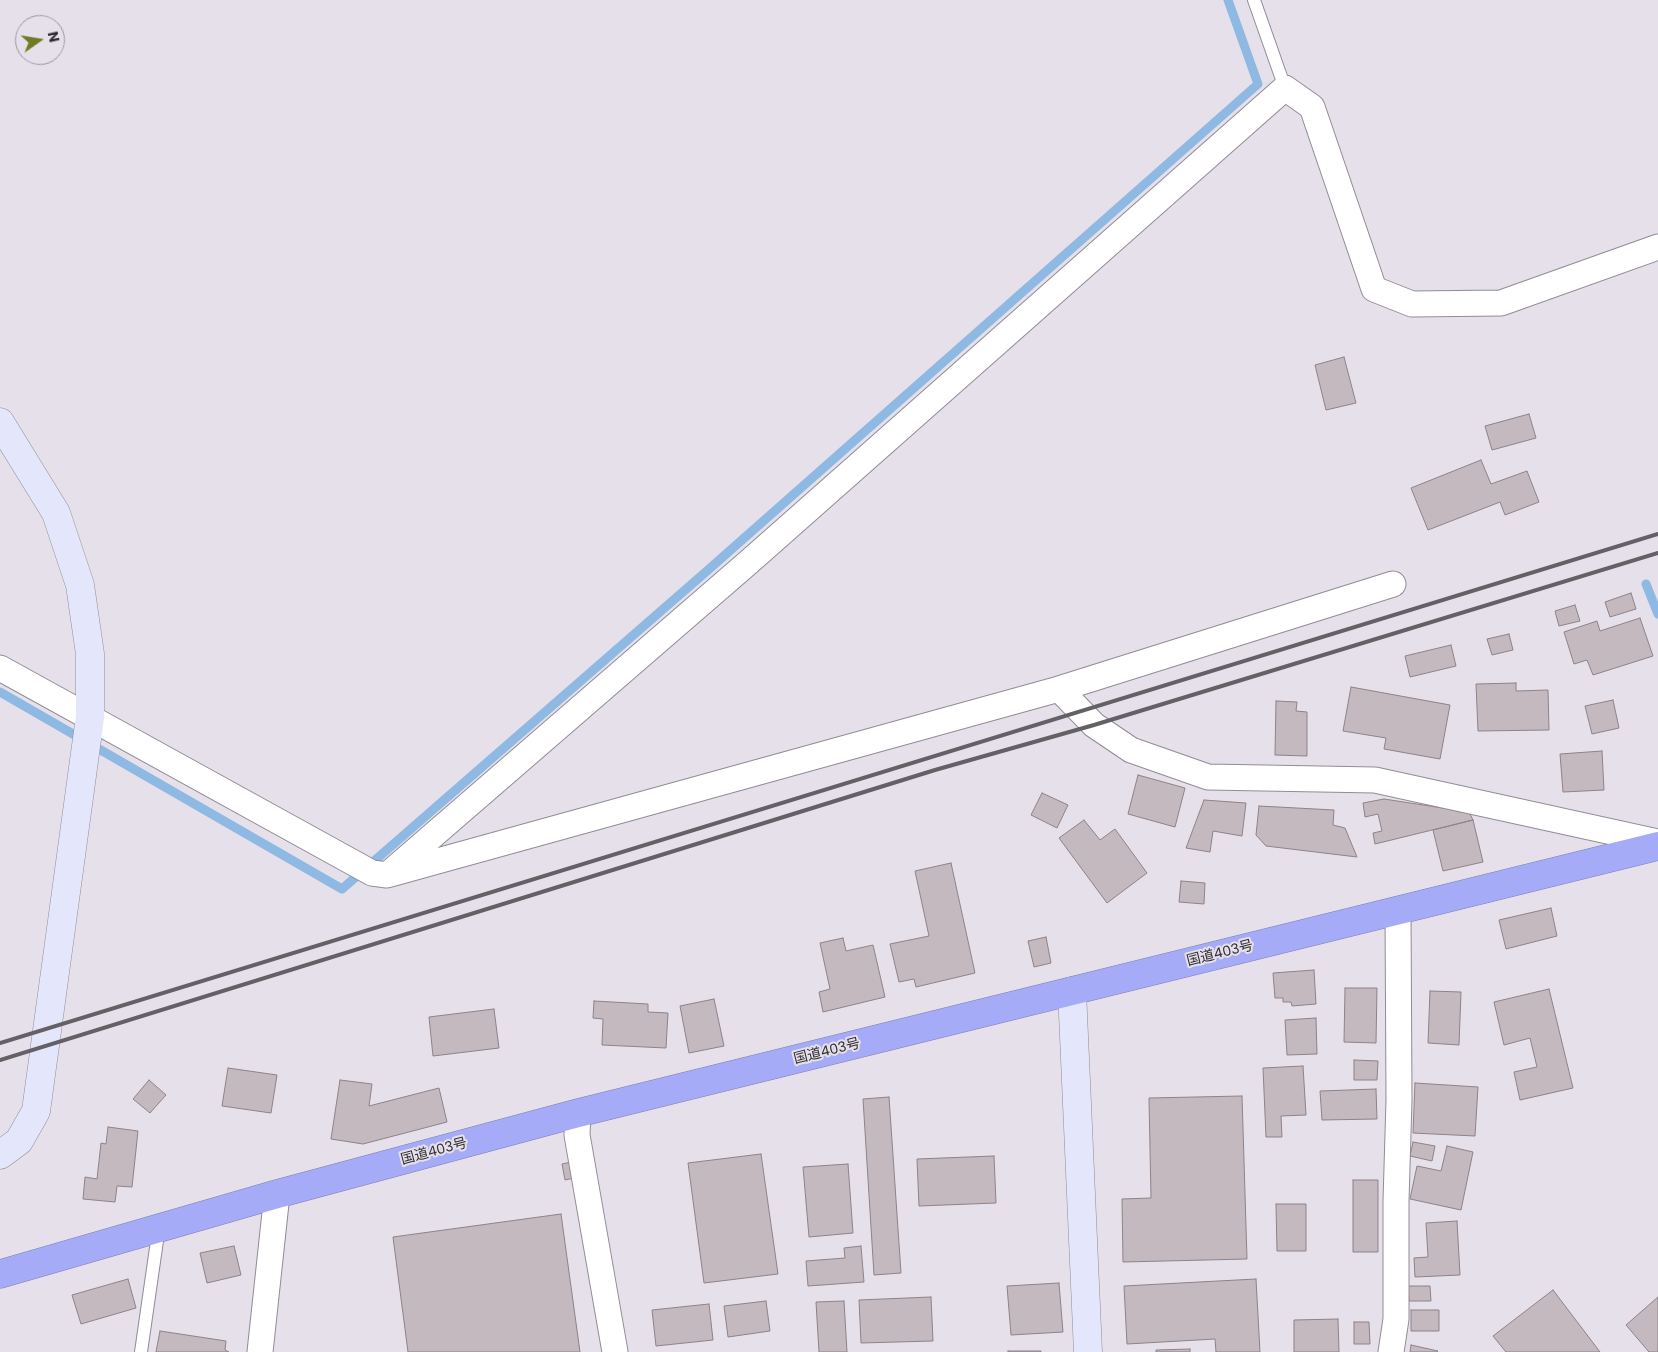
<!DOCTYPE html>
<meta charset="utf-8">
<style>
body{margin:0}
#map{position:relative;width:1658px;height:1352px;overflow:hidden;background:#e6e0ea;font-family:Poppins,sans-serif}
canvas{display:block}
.north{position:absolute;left:15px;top:15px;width:50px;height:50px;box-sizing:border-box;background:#e6e0ea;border:1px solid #9d99a0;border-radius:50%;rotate:77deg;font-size:14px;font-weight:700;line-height:20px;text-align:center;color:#302e32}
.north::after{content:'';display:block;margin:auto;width:18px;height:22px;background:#707b26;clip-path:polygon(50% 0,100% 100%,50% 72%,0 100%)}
</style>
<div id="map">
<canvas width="1658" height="1352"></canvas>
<div class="north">N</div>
</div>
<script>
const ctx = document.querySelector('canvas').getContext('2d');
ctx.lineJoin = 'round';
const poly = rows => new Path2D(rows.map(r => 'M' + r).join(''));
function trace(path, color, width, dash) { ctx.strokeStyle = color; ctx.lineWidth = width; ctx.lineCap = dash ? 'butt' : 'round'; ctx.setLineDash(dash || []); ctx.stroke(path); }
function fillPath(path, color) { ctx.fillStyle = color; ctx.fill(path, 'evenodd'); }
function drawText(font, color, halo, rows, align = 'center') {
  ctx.font = font + ' Poppins,"Noto Sans JP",sans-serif'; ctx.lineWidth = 4; ctx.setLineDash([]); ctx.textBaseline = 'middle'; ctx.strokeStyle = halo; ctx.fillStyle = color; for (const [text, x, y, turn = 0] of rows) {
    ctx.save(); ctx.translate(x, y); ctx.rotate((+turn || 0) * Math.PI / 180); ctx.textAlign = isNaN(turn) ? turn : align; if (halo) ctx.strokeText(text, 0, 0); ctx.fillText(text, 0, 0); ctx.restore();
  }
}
trace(poly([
 [1646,584,1658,614],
 [0,692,342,889,708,570,1258,84,1228,0]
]), '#8eb9e2', 9);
const building = poly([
 [1344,357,1356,403,1326,410,1315,365,1344,357],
 [1529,414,1536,438,1492,450,1485,426,1529,414],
 [1481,460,1491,484,1527,471,1539,502,1505,515,1500,502,1428,530,1411,488,1481,460],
 [1631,593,1636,609,1610,617,1605,602,1631,593],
 [1575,605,1580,621,1559,626,1555,611,1575,605],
 [1640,618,1653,656,1593,675,1587,660,1574,664,1564,632,1597,621,1600,631,1640,618],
 [1509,634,1513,650,1492,655,1487,639,1509,634],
 [1451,645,1456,666,1410,677,1405,656,1451,645],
 [1516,683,1516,691,1548,690,1549,730,1478,731,1476,684,1516,683],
 [1351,687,1450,705,1440,759,1384,749,1386,738,1343,731,1351,687],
 [1613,700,1619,728,1592,734,1585,706,1613,700],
 [1276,701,1297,702,1296,711,1307,712,1307,756,1275,755,1276,701],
 [1602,751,1604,790,1563,792,1560,754,1602,751],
 [1138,775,1185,788,1175,827,1128,814,1138,775],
 [1042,793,1068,805,1057,828,1031,815,1042,793],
 [1384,799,1469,812,1473,820,1375,844,1373,833,1382,831,1378,814,1365,817,1363,803,1384,799],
 [1204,800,1246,803,1242,836,1213,831,1210,852,1186,848,1204,800],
 [1259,806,1334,810,1333,825,1345,828,1357,857,1266,846,1256,835,1259,806],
 [1084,820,1100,840,1115,829,1147,873,1107,903,1059,838,1084,820],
 [1473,820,1483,862,1443,871,1433,830,1473,820],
 [951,863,975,973,916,987,914,979,899,982,890,944,929,936,915,871,951,863],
 [1181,881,1205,883,1204,904,1179,902,1181,881],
 [1551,908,1557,936,1506,949,1499,920,1551,908],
 [1046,937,1051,963,1034,967,1028,941,1046,937],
 [843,938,846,951,873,945,885,997,823,1012,819,992,830,989,820,943,843,938],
 [1314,970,1316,1004,1292,1006,1291,1002,1283,1002,1283,998,1275,998,1273,973,1314,970],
 [1345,988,1377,988,1376,1043,1344,1042,1345,988],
 [1549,989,1573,1088,1520,1100,1514,1072,1537,1067,1530,1038,1504,1045,1494,1002,1549,989],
 [1430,991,1461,992,1459,1045,1428,1043,1430,991],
 [714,999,724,1046,689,1053,680,1006,714,999],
 [594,1001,648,1004,648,1012,668,1013,666,1048,602,1045,603,1019,593,1018,594,1001],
 [494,1009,499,1048,433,1056,429,1017,494,1009],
 [1316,1018,1317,1054,1287,1055,1285,1020,1316,1018],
 [1354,1060,1378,1061,1377,1080,1354,1080,1354,1060],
 [1303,1066,1306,1115,1281,1116,1282,1137,1266,1137,1263,1068,1303,1066],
 [228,1068,277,1075,271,1113,222,1106,228,1068],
 [149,1080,166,1095,150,1113,133,1099,149,1080],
 [340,1080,372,1084,369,1106,439,1088,447,1122,363,1144,331,1139,340,1080],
 [1415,1083,1478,1087,1475,1136,1413,1133,1415,1083],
 [1376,1089,1377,1119,1322,1120,1320,1091,1376,1089],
 [1242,1096,1247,1259,1123,1262,1122,1199,1151,1198,1149,1098,1242,1096],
 [889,1097,901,1273,874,1275,863,1099,889,1097],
 [108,1127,138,1131,132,1187,117,1186,115,1202,83,1199,85,1177,97,1179,101,1143,106,1144,108,1127],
 [1413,1142,1435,1146,1432,1161,1410,1156,1413,1142],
 [1447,1146,1473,1152,1461,1210,1410,1199,1417,1166,1441,1171,1447,1146],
 [761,1154,778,1274,704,1283,688,1163,761,1154],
 [994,1156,996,1203,919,1206,917,1159,994,1156],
 [571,1162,574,1178,565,1180,562,1164,571,1162],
 [848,1164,853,1233,809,1237,803,1167,848,1164],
 [1353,1180,1378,1180,1378,1252,1353,1252,1353,1180],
 [1276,1204,1306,1204,1306,1251,1277,1251,1276,1204],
 [561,1214,580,1352,408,1352,393,1237,561,1214],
 [1457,1221,1460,1275,1415,1277,1414,1258,1428,1257,1426,1223,1457,1221],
 [234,1246,241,1275,207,1283,200,1253,234,1246],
 [861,1246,864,1282,808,1286,806,1261,845,1258,844,1248,861,1246],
 [128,1279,136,1308,81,1324,72,1295,128,1279],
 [1256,1279,1260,1352,1216,1352,1215,1339,1127,1344,1124,1286,1256,1279],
 [1059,1283,1063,1332,1011,1335,1007,1286,1059,1283],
 [1408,1286,1430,1286,1431,1301,1409,1301,1408,1286],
 [1553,1290,1600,1352,1506,1352,1493,1336,1553,1290],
 [931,1297,933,1341,861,1343,859,1300,931,1297],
 [1658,1297,1658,1352,1649,1352,1626,1325,1658,1297],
 [766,1301,770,1331,728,1337,724,1306,766,1301],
 [844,1301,847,1352,819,1352,816,1302,844,1301],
 [709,1304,713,1340,656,1346,652,1310,709,1304],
 [1411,1310,1439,1310,1439,1331,1411,1331,1411,1310],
 [1338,1319,1339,1352,1294,1352,1294,1320,1338,1319],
 [1354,1322,1369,1322,1370,1344,1354,1344,1354,1322],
 [160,1331,226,1341,225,1350,229,1352,156,1352,160,1331],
 [1411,1345,1438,1351,1437,1352,1410,1352,1411,1345],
 [1190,1349,1190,1352,1156,1352,1156,1350,1190,1349],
 [1008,1351,1041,1351,1041,1352,1008,1352,1008,1351]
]);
fillPath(building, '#c4b9be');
trace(building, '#8d8288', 1);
const lane = poly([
 [1254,0,1285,88],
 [141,1352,159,1227]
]);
const street = poly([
 [0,668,372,873,387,875,1059,689,1094,725,1131,750,1208,777,1375,780,1658,842],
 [1059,689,1393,584],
 [393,870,750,561,1285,88,1312,107,1374,289,1412,304,1501,303,1658,247],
 [578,1113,577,1135,615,1352],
 [260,1352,277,1194],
 [1391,1352,1396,1319,1396,1201,1399,1100,1398,910]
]);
const secondary = poly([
 [0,422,56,513,80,585,90,654,90,717,36,1111,19,1141,0,1155],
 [1072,991,1088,1352]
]);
const highway = poly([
 [0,1274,277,1194,578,1113,1658,846]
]);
trace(lane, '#918c95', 14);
trace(street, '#918c95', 27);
trace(secondary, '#918c95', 29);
trace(highway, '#7c7fb1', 29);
trace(lane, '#fff', 12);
trace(street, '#fff', 25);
trace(secondary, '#e4e6fc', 28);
trace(highway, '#a5abf6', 28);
trace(poly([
 [0,1043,1658,534],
 [0,1060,935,770,1094,725,1658,553]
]), '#646166', 4);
drawText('14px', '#302e32', '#e6e0ea', [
 ["国道403号",1220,954,-14],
 ["国道403号",827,1052,-14],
 ["国道403号",434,1152,-15]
]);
</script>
